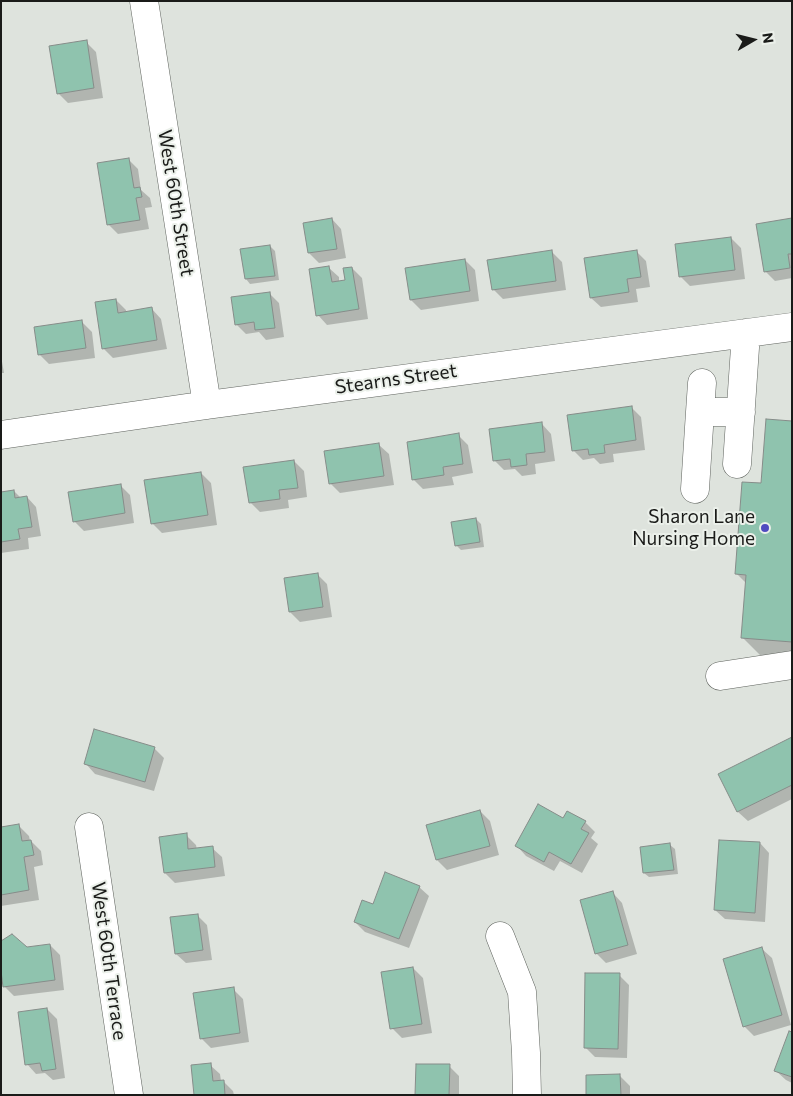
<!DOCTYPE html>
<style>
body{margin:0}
#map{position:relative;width:793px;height:1096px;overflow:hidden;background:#dee3dd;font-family:Commissioner,sans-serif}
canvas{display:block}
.frame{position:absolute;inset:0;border:2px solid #1a1b19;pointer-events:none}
.north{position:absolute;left:728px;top:15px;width:50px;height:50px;-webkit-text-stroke:4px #ebf0ea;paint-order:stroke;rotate:82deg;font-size:14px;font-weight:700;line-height:20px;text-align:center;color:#1a1b19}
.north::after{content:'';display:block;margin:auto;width:18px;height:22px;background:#1a1b19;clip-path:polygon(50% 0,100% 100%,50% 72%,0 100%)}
</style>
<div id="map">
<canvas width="793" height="1096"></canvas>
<div class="frame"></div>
<div class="north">N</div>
</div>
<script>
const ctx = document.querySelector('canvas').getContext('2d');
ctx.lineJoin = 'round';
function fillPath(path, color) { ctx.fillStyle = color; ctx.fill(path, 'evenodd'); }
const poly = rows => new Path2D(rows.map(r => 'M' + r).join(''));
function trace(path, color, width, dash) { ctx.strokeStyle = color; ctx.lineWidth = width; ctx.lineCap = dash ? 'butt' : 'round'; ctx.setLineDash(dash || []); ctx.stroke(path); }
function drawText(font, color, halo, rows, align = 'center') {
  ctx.font = font + ' Commissioner,sans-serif'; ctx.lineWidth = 4; ctx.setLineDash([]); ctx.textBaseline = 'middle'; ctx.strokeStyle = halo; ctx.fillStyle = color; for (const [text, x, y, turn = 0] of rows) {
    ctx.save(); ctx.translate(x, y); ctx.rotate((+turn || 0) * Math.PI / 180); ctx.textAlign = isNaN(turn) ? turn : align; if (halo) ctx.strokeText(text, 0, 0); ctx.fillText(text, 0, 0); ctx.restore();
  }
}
fillPath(poly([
 [86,42,96,52,103,98,68,103,58,93],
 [128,159,138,169,141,190,150,198,152,207,145,208,149,229,118,234,108,224],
 [332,219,341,229,346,258,319,263,309,253],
 [792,220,792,278,775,281,765,271],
 [731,238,741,248,745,279,690,286,680,276],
 [270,246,275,251,279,280,250,284,246,279],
 [636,251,646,261,650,287,636,289,638,302,601,307,591,298],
 [552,252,562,262,566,290,503,299,493,289],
 [465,260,475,270,479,301,421,310,411,300,407,269],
 [329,268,339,277,339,283,347,282,352,268,362,278,368,319,327,325,318,315],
 [269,293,279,303,284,337,266,340,259,332,246,334,236,324],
 [116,300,126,310,126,313,152,309,161,319,167,349,113,358,103,348],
 [82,322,92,332,95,358,49,364,39,354],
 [1,356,4,373,1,373],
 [631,407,641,417,645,450,613,454,614,462,600,464,594,458,583,460,573,450],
 [792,422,792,658,761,656,742,637,746,583,736,573,762,485],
 [542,424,551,434,555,461,535,464,536,474,522,476,515,469,504,470,494,460],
 [458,435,468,445,473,473,452,477,454,485,423,489,413,479],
 [379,445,389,454,394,485,340,493,330,483],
 [294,461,304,471,307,497,288,500,289,508,260,512,250,502],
 [201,473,211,483,217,525,162,533,152,523],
 [120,485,130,495,134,523,84,531,74,521],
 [14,491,21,498,27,497,36,507,41,536,28,538,29,549,1,553,1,493],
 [476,519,481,524,484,547,461,550,456,545],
 [317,574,327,584,332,617,300,622,290,612],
 [792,739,792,799,748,821,738,812],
 [154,748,164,758,154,791,95,774,86,764],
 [480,811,490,821,499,855,447,870,437,860,428,826],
 [563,820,585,822,595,832,591,838,598,844,582,873,560,861,554,871,526,856,517,846],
 [19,826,29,836,30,841,31,841,41,851,43,865,34,867,39,900,1,906,1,828],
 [186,835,196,845,197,850,212,848,222,857,225,876,175,883,165,873],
 [760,843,769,853,765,922,725,919,715,910],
 [670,845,675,849,678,874,649,877,644,873],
 [419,887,429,896,409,948,365,932,355,922,373,906],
 [613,893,622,903,637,954,606,963,596,953],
 [197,915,207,925,212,960,186,963,176,954],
 [50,945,60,955,64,990,14,996,4,986,27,948],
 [762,949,772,958,791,1025,754,1036,744,1026],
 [413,968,423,978,432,1033,402,1038,392,1028],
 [619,975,629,985,627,1058,595,1057,585,1047],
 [233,989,243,999,249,1042,211,1048,201,1038],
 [47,1009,57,1019,65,1078,53,1080,45,1073,36,1074,27,1064],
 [792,1033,792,1083,786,1080,776,1071],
 [210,1065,220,1074,221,1081,223,1081,233,1091,234,1095,196,1095],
 [449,1066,459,1076,459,1095,417,1095],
 [620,1076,630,1086,630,1095,588,1095]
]), '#0003');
const building = poly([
 [87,40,94,88,57,94,49,46,87,40],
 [129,158,134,188,140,187,142,197,136,198,140,220,107,225,97,163,129,158],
 [332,218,337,249,308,253,303,223,332,218],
 [792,218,792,254,788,254,790,268,764,272,756,224,792,218],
 [731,237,735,270,679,277,675,244,731,237],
 [270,245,275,276,245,279,240,249,270,245],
 [552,250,556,281,492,290,487,260,552,250],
 [637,250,641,277,627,279,629,292,590,298,584,258,637,250],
 [465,259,470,291,410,300,405,268,465,259],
 [329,266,332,282,345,280,343,268,352,267,359,309,316,316,309,269,329,266],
 [270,292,275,328,255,330,254,322,235,325,231,297,270,292],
 [116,299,118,313,152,307,157,340,102,349,95,302,116,299],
 [82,320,86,348,38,355,34,327,82,320],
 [632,406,636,440,604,445,605,453,589,455,588,449,572,451,567,415,632,406],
 [766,419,792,421,792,642,741,638,746,575,735,574,742,482,761,483,766,419],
 [542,422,545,452,526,454,527,465,511,467,510,459,493,461,489,429,542,422],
 [459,433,463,464,443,467,444,475,412,480,407,442,459,433],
 [379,443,384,476,329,484,324,451,379,443],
 [294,460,298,488,279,490,280,499,249,503,243,467,294,460],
 [201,472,208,515,151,524,144,480,201,472],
 [121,484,125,513,73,522,68,492,121,484],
 [14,490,15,498,27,496,32,527,18,529,20,539,1,542,1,492,14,490],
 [476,518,480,542,455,546,451,522,476,518],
 [318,573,323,607,289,612,284,578,318,573],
 [94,729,155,747,145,782,84,764,94,729],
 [792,737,792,785,737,812,718,774,792,737],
 [538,804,563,818,567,811,586,821,581,829,589,833,571,864,549,852,544,862,515,846,538,804],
 [480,810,490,846,436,860,426,825,480,810],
 [19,824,22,841,31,840,34,855,24,857,29,890,1,895,1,827,19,824],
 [187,833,188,849,213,846,215,867,164,873,159,837,187,833],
 [719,840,760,842,755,913,714,910,719,840],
 [670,843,674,870,643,873,640,847,670,843],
 [385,872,420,886,399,939,354,922,362,900,373,904,385,872],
 [613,891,628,945,595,954,580,900,613,891],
 [198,914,203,950,175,954,170,917,198,914],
 [12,934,27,947,50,944,55,980,3,987,1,971,1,941,12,934],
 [762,947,782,1015,743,1027,723,959,762,947],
 [413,967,422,1024,390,1029,381,972,413,967],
 [585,973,620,973,618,1049,584,1048,585,973],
 [234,987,240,1033,200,1039,193,993,234,987],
 [47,1008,56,1069,42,1071,40,1063,25,1065,18,1012,47,1008],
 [789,1031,792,1032,792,1077,774,1071,789,1031],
 [211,1063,213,1081,224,1080,225,1095,194,1095,191,1065,211,1063],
 [416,1064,450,1064,449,1095,415,1095,416,1064],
 [620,1074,621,1095,586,1095,586,1075,620,1074]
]);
fillPath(building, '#8fc3ae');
trace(building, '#868c89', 1);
const minor = poly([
 [144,1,207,405],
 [700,412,702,383],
 [1,435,207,405,792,327],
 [737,464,746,333],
 [695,489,700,412,741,412],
 [720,676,792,665],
 [89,827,129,1095],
 [500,936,522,992,526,1053,527,1095]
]);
trace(minor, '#5f635e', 29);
trace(minor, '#fff', 28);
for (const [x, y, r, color] of [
 [765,528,5,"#4f4ac0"]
]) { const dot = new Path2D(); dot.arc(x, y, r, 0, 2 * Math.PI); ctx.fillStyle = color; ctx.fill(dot); trace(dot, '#ebf0ea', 2); }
drawText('19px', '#1a1b19', '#ebf0ea', [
 ["West 60th Street",176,203,81],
 ["Stearns Street",396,379,-8],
 ["West 60th Terrace",109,961,82]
]);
drawText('19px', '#1a1b19', '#ebf0ea', [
 ["Sharon Lane",755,517],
 ["Nursing Home",755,539]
], 'right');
</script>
